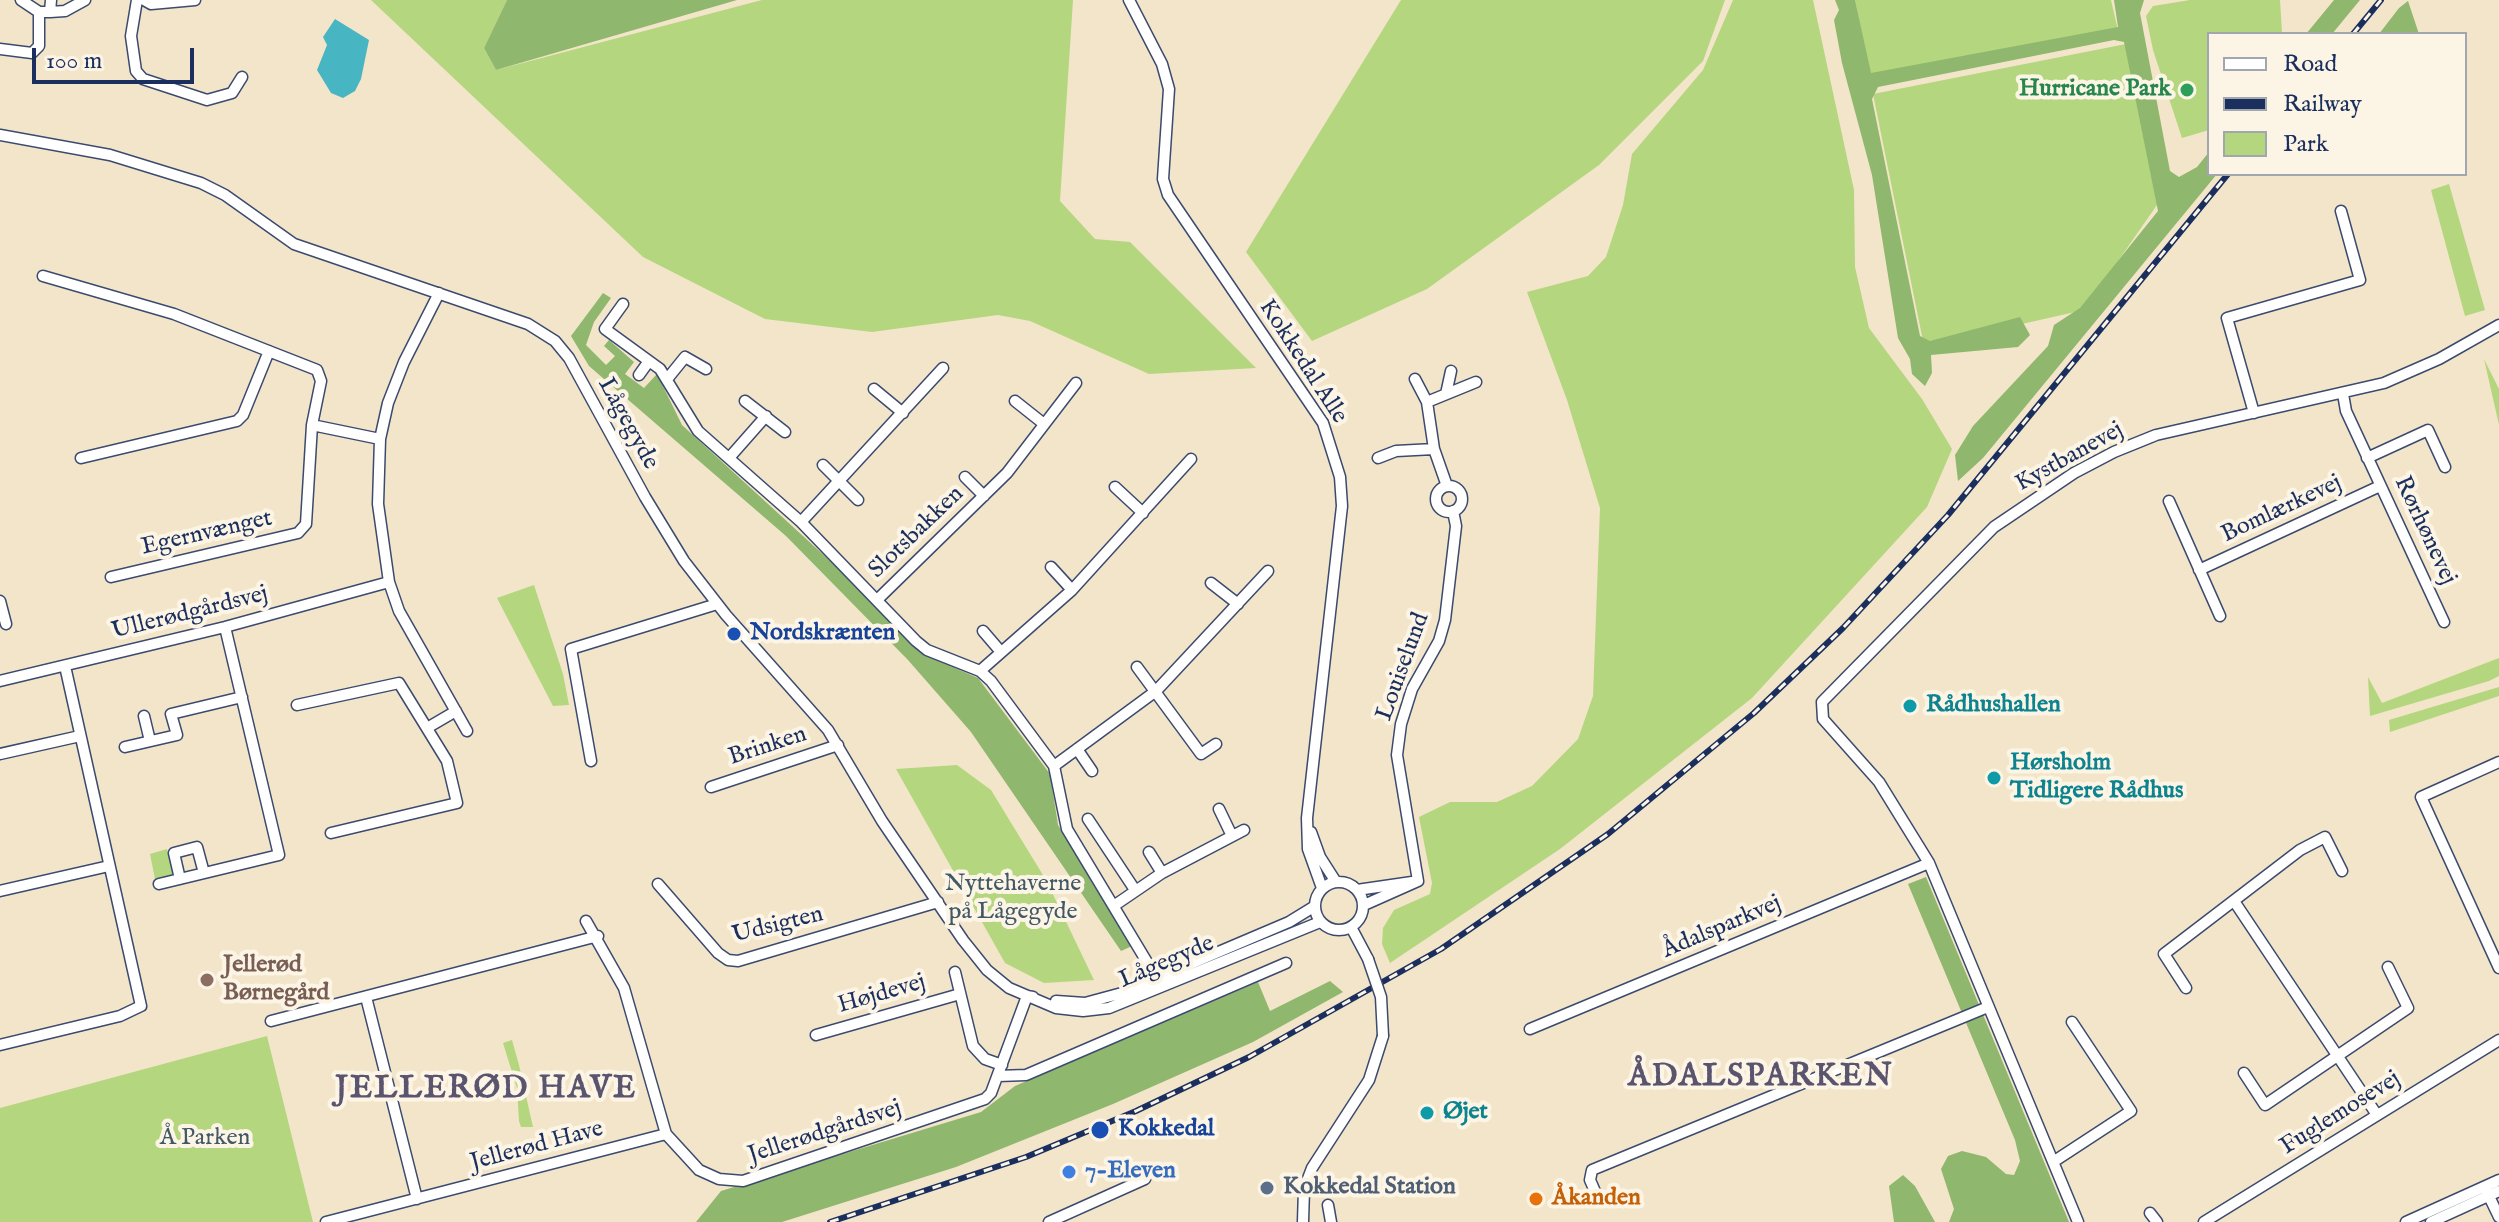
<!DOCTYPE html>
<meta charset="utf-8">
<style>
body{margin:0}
#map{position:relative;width:2499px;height:1222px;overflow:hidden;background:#f3e5c9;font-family:"IM FELL English",serif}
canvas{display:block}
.legend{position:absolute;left:2207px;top:32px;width:260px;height:144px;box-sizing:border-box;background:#fcf5e5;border:2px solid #a2a6af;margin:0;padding:10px 14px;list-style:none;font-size:24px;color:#1b2f5e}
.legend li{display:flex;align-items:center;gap:16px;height:40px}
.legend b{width:40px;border:2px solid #a2a6af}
.scale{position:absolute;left:32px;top:48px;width:162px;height:36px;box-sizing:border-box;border:4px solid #1b2f5e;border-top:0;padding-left:10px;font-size:24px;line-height:28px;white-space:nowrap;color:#1b2f5e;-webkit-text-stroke:6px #fcf5e5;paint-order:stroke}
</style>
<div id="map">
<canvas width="2499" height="1222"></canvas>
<ul class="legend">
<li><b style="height:10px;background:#fff"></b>Road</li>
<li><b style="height:10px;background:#1b2f5e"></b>Railway</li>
<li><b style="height:22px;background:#b4d67e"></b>Park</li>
</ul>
<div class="scale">100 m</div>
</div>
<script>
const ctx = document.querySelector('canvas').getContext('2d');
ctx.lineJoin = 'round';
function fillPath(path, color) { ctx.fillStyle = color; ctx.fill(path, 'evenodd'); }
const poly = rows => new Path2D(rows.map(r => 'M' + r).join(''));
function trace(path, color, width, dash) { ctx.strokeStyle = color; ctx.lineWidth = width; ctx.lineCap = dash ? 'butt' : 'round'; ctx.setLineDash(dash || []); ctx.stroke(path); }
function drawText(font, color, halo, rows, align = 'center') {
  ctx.font = font + ' "IM FELL English",serif'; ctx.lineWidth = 8; ctx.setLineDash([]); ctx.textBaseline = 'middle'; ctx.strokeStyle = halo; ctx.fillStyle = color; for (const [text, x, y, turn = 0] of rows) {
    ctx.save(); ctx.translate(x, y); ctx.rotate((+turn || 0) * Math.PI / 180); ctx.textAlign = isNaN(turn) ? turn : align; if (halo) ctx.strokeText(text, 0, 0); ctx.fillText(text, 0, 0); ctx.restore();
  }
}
fillPath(poly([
 [371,0,507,0,484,48,496,70,762,0,1073,0,1060,201,1095,239,1130,242,1256,368,1149,374,1030,321,998,315,872,332,765,319,643,257],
 [1401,0,1725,0,1703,61,1599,165,1427,289,1312,341,1246,252],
 [1733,0,1813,0,1854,190,1855,267,1869,328,1922,399,1952,449,1927,507,1752,698,1560,849,1390,963,1382,944,1383,928,1394,910,1430,894,1432,883,1419,817,1450,802,1497,802,1532,786,1578,739,1593,696,1600,508,1567,400,1527,292,1588,276,1606,257,1623,205,1632,154,1703,70],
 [1855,0,2111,0,2119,35,1871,79],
 [2190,0,2280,0,2282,33,2209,34,2209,130,2182,138,2153,50,2146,16,2153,6],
 [2126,44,2159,202,2084,310,1924,346,1873,94],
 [2449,184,2485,310,2465,316,2431,190],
 [2484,359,2499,389,2499,425],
 [534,585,563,674,569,705,553,706,497,598],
 [2499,658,2499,676,2489,681,2370,716,2368,677,2382,703],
 [2499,687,2499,696,2390,732,2389,720],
 [957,765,991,790,1046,880,1094,980,1044,983,1005,963,896,769],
 [167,849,173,875,155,879,150,854],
 [267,1036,313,1222,0,1222,0,1108],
 [512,1040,519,1065,533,1127,521,1127,519,1121,517,1088,503,1043]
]), '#b4d67e');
fillPath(poly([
 [507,0,737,0,496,70,484,48],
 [1835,0,1855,0,1871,73,2118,27,2114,0,2144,0,2140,13,2170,171,2179,177,2197,167,2209,152,2209,174,2217,174,1983,458,1958,481,1955,455,1973,426,2048,346,2054,325,2080,308,2158,211,2124,42,2114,40,1878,87,1872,99,1920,336,1930,341,2020,317,2030,335,2018,347,1931,355,1932,373,1925,386,1912,374,1910,359,1898,338,1872,175,1842,63,1834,20,1839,10],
 [2334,0,2360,0,2332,34,2306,34],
 [2408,1,2419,34,2379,34,2399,8],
 [603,293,611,298,594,322,586,345,606,365,615,356,604,346,609,340,634,362,625,374,644,388,657,374,682,425,828,559,923,654,978,678,1050,774,1058,825,1132,946,1121,951,971,732,908,660,786,536,589,366,571,336],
 [1926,877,2069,1222,1949,1222,1954,1209,1941,1169,1948,1156,1962,1151,1986,1157,2006,1174,2014,1175,2020,1161,2015,1140,1908,884],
 [1330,981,1343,992,1253,1042,1113,1104,956,1167,782,1222,696,1222,721,1191,981,1112,1015,1086,1258,982,1270,1011],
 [1903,1175,1915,1186,1935,1222,1894,1222,1889,1186]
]), '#8fb76d');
fillPath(poly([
 [335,19,369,40,361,79,355,91,343,98,331,93,317,70,327,45,323,37]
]), '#48b6c2');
const minor = poly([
 [21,0,39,12,50,12,65,11,85,0],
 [137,0,131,36,136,71,143,79,207,100,232,93,242,77],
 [144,0,151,4,195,0],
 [1129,0,1162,64,1169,89,1163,179,1168,195,1323,423,1340,477,1342,506,1307,818,1308,849,1322,888],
 [50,12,51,0],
 [0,49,32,53,39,46,39,12],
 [0,135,110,155,201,183,225,195,294,244,528,324,555,341,569,358,645,497,684,561,726,615,828,730,882,821,963,940,987,970,1009,988,1056,1008,1083,1011,1109,1008,1320,922],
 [43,276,174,314,317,370,321,381,312,425],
 [439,293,404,362,388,403,380,439,378,504,389,582,399,611,467,731],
 [623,304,605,329,660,369,698,431,801,522,916,641,927,650,980,671,991,681,1054,766,1067,829,1159,982],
 [639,375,649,361],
 [668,378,685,357,706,369],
 [1415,379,1427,402],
 [874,389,903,413],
 [1446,394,1451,371],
 [2343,394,2346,411,2444,622],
 [745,401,785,432],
 [1015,401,1044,424],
 [2254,413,2227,318,2360,280,2341,211],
 [81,458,237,421,243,415,269,351],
 [729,458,766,416],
 [1378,458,1396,451,1434,449],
 [2367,458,2428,430,2445,467],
 [823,465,858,500],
 [965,477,984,496],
 [1447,486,1434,449,1427,402,1476,382],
 '1436 499a13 13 0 1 1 26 0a13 13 0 1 1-26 0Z',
 [1115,487,1143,513],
 [2169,501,2220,616],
 [801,522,943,368],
 [1051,567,1072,590],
 [2199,570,2380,486],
 [111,577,298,533,306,524,312,425,380,439],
 [1211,583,1238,604],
 [878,599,1007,473,1076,383],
 [0,601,6,624],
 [983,631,1001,652],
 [1137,667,1201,754,1216,744],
 [980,671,1072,590,1191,459],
 [0,681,225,627,389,582],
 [297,705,399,683,447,761,457,803,331,833],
 [144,716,150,741],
 [427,728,456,711],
 [125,747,177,735,171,714,242,697],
 [1077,749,1092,771],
 [0,754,80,736],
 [591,761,571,649,717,604],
 [2499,762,2421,797,2499,968],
 [1054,766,1156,691,1268,571],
 [711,787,838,745],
 [1219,809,1232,836],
 [1088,819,1135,890],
 [1311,832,1320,857,1336,882],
 [1149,852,1162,873],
 [180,879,174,853,197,847,204,873],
 '1315 906a24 24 0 1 1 48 0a24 24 0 1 1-48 0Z',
 [159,884,279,855,225,627],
 [658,884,718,953,728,960,738,961,938,902],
 [1357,890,1412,882],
 [0,891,109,866],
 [2234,901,2377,1115],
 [1115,905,1162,873,1244,830],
 [1364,905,1418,881,1397,755,1401,724,1412,689,1439,641,1445,620,1456,526,1453,511],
 [586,921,624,988,666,1134,699,1170,719,1179,743,1181,985,1099,991,1093,1027,996,1033,997],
 [1351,927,1368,959],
 [955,972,973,1046,985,1059,1002,1065],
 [2186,988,2164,954,2300,850,2325,837,2342,871],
 [366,997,417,1199],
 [1056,1001,1085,1003,1122,993,1289,922,1315,906],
 [271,1021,598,936],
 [1530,1029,1929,863],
 [816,1035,960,994],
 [0,1045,120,1016,141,1006,65,666],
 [2244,1073,2265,1105,2408,1008,2388,967],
 [998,1076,1026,1075,1286,963],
 [2053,1162,2131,1111,2072,1022],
 [2486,1190,2499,1217],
 [1603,1201,1597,1196,1590,1180,1592,1170,1988,1007],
 [1328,1205,1331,1222],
 [2150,1213,2157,1222],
 [326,1222,666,1134],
 [1049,1222,1145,1179],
 [1303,1222,1304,1189,1312,1168,1369,1080,1383,1036],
 [2078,1222,1929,863,1879,782,1823,719,1822,702,1994,527,2074,473,2114,452,2156,435,2384,383,2439,359,2499,325],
 [2204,1222,2499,1040],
 [2406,1222,2499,1180],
 [2431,1222,2499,1191]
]);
trace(minor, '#3b4a6e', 13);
trace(minor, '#fff', 10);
const rail = poly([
 [2353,34,2381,0],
 [830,1222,1026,1157,1136,1111,1249,1057,1441,949,1608,834,1754,713,1843,628,1948,515,2228,174]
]);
trace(rail, '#1b2f5e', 6);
trace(rail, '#fcf5e5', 3, [9]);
const minorBridge = poly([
 [1368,959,1381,997,1383,1036]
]);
trace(minorBridge, '#3b4a6e', 13, []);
trace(minorBridge, '#fff', 10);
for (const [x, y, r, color] of [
 [2187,90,8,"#2e9e5b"],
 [734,634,8,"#1a4fb4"],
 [1910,706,8,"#0f9aa8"],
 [1994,778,8,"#0f9aa8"],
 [207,980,8,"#8d6e63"],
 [1427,1113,8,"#0f9aa8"],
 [1100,1130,10,"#1a4fb4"],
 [1069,1172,8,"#3f7fe0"],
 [1267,1188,8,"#5c6f8a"],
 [1536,1199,8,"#e8710a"]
]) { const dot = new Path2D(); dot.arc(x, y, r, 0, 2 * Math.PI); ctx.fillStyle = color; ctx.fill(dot); trace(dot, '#fcf5e5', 3); }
drawText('bold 24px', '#27864d', '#fcf5e5', [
 ["Hurricane Park",2171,90]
], 'right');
drawText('24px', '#1b2f5e', '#fcf5e5', [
 ["Kokkedal Alle",1302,362,57],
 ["Lågegyde",627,424,61],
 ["Kystbanevej",2070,458,-29],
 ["Bomlærkevej",2282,510,-25],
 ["Rørhønevej",2424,531,65],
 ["Slotsbakken",917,533,-44],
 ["Egernvænget",207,534,-13],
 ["Ullerødgårdsvej",190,614,-14],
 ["Louiselund",1404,667,-70],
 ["Brinken",768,747,-18],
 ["Udsigten",778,926,-14],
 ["Ådalsparkvej",1722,928,-23],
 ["Lågegyde",1167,963,-23],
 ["Højdevej",882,995,-16],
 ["Fuglemosevej",2341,1114,-32],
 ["Jellerødgårdsvej",825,1133,-18],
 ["Jellerød Have",537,1147,-15]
]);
drawText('bold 24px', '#164399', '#fcf5e5', [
 ["Nordskrænten",750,634],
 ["Kokkedal",1118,1130]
], 'left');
drawText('bold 24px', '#0d838f', '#fcf5e5', [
 ["Rådhushallen",1926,706],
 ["Hørsholm",2010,764],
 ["Tidligere Rådhus",2010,792],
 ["Øjet",1443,1113]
], 'left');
drawText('24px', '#415966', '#fcf5e5', [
 ["Nyttehaverne",1013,885],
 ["på Lågegyde",1013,913],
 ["Å Parken",205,1139]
]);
drawText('bold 24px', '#785e54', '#fcf5e5', [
 ["Jellerød",223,966],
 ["Børnegård",223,994]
], 'left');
drawText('bold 24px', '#366cbe', '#fcf5e5', [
 ["7-Eleven",1085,1172]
], 'left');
drawText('bold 24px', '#4e5e75', '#fcf5e5', [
 ["Kokkedal Station",1283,1188]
], 'left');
drawText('bold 24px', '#c56008', '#fcf5e5', [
 ["Åkanden",1552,1199]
], 'left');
ctx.letterSpacing = '2px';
drawText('bold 32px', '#5b546f', '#fcf5e5', [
 ["ÅDALSPARKEN",1761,1078],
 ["JELLERØD HAVE",486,1090]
]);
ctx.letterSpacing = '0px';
</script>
